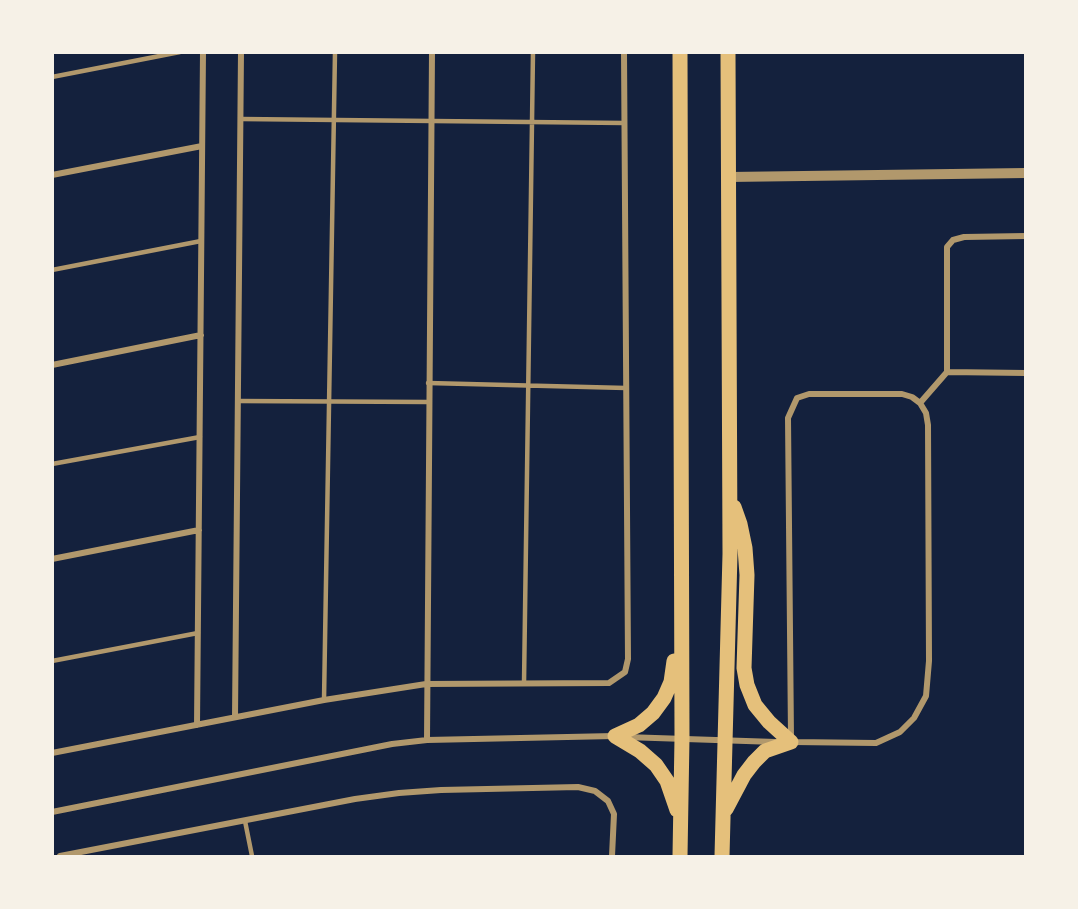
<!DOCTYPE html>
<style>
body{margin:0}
#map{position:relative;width:1078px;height:909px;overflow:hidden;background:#14213d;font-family:"PT Sans",sans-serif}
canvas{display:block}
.frame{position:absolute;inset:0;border:54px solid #f6f1e7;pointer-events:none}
</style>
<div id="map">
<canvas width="1078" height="909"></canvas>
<div class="frame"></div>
</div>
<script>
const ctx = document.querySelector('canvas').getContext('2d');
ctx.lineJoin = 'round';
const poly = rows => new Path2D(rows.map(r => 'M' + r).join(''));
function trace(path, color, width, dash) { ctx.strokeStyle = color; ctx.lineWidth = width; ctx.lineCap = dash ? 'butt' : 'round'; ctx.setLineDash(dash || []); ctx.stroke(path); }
trace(poly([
 [52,77,180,52],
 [241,119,624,123],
 [52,270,201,241],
 [428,383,626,388],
 [238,401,428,402],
 [52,464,200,437],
 [52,661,198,633],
 [524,683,533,52],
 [324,700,335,52],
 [245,821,252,856]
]), '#b1986c', 4.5);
trace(poly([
 [52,175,202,146],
 [52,365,201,335],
 [947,372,947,247,953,240,964,237,1026,236],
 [947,372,1026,373],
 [52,559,199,530],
 [235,717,241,52],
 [197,725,203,52],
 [625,737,776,742],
 [791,738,788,418,797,398,809,394,902,394,912,397,920,403],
 [427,740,432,52],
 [793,742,876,743,900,732,914,718,926,696,929,661,928,425,926,413,920,403,947,372],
 [52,753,324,700,426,684,609,683,625,672,628,659,624,52],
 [52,812,392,744,427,740,614,736],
 [60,856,355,799,399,793,441,790,578,787,595,791,608,801,614,814,612,856]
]), '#b1986c', 6);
trace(poly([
 [729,177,1026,173]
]), '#b1986c', 10);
trace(poly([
 [680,52,682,738,680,856],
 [615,736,639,725,653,713,664,698,671,682,674,661],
 [615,736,640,751,656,765,667,781,677,810],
 [726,809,744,775,754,762,765,751,791,742,769,722,755,705,747,685,744,668,747,575,745,548,740,524,734,507],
 [722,856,730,554,728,52]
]), '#e5c07b', 15);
</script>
